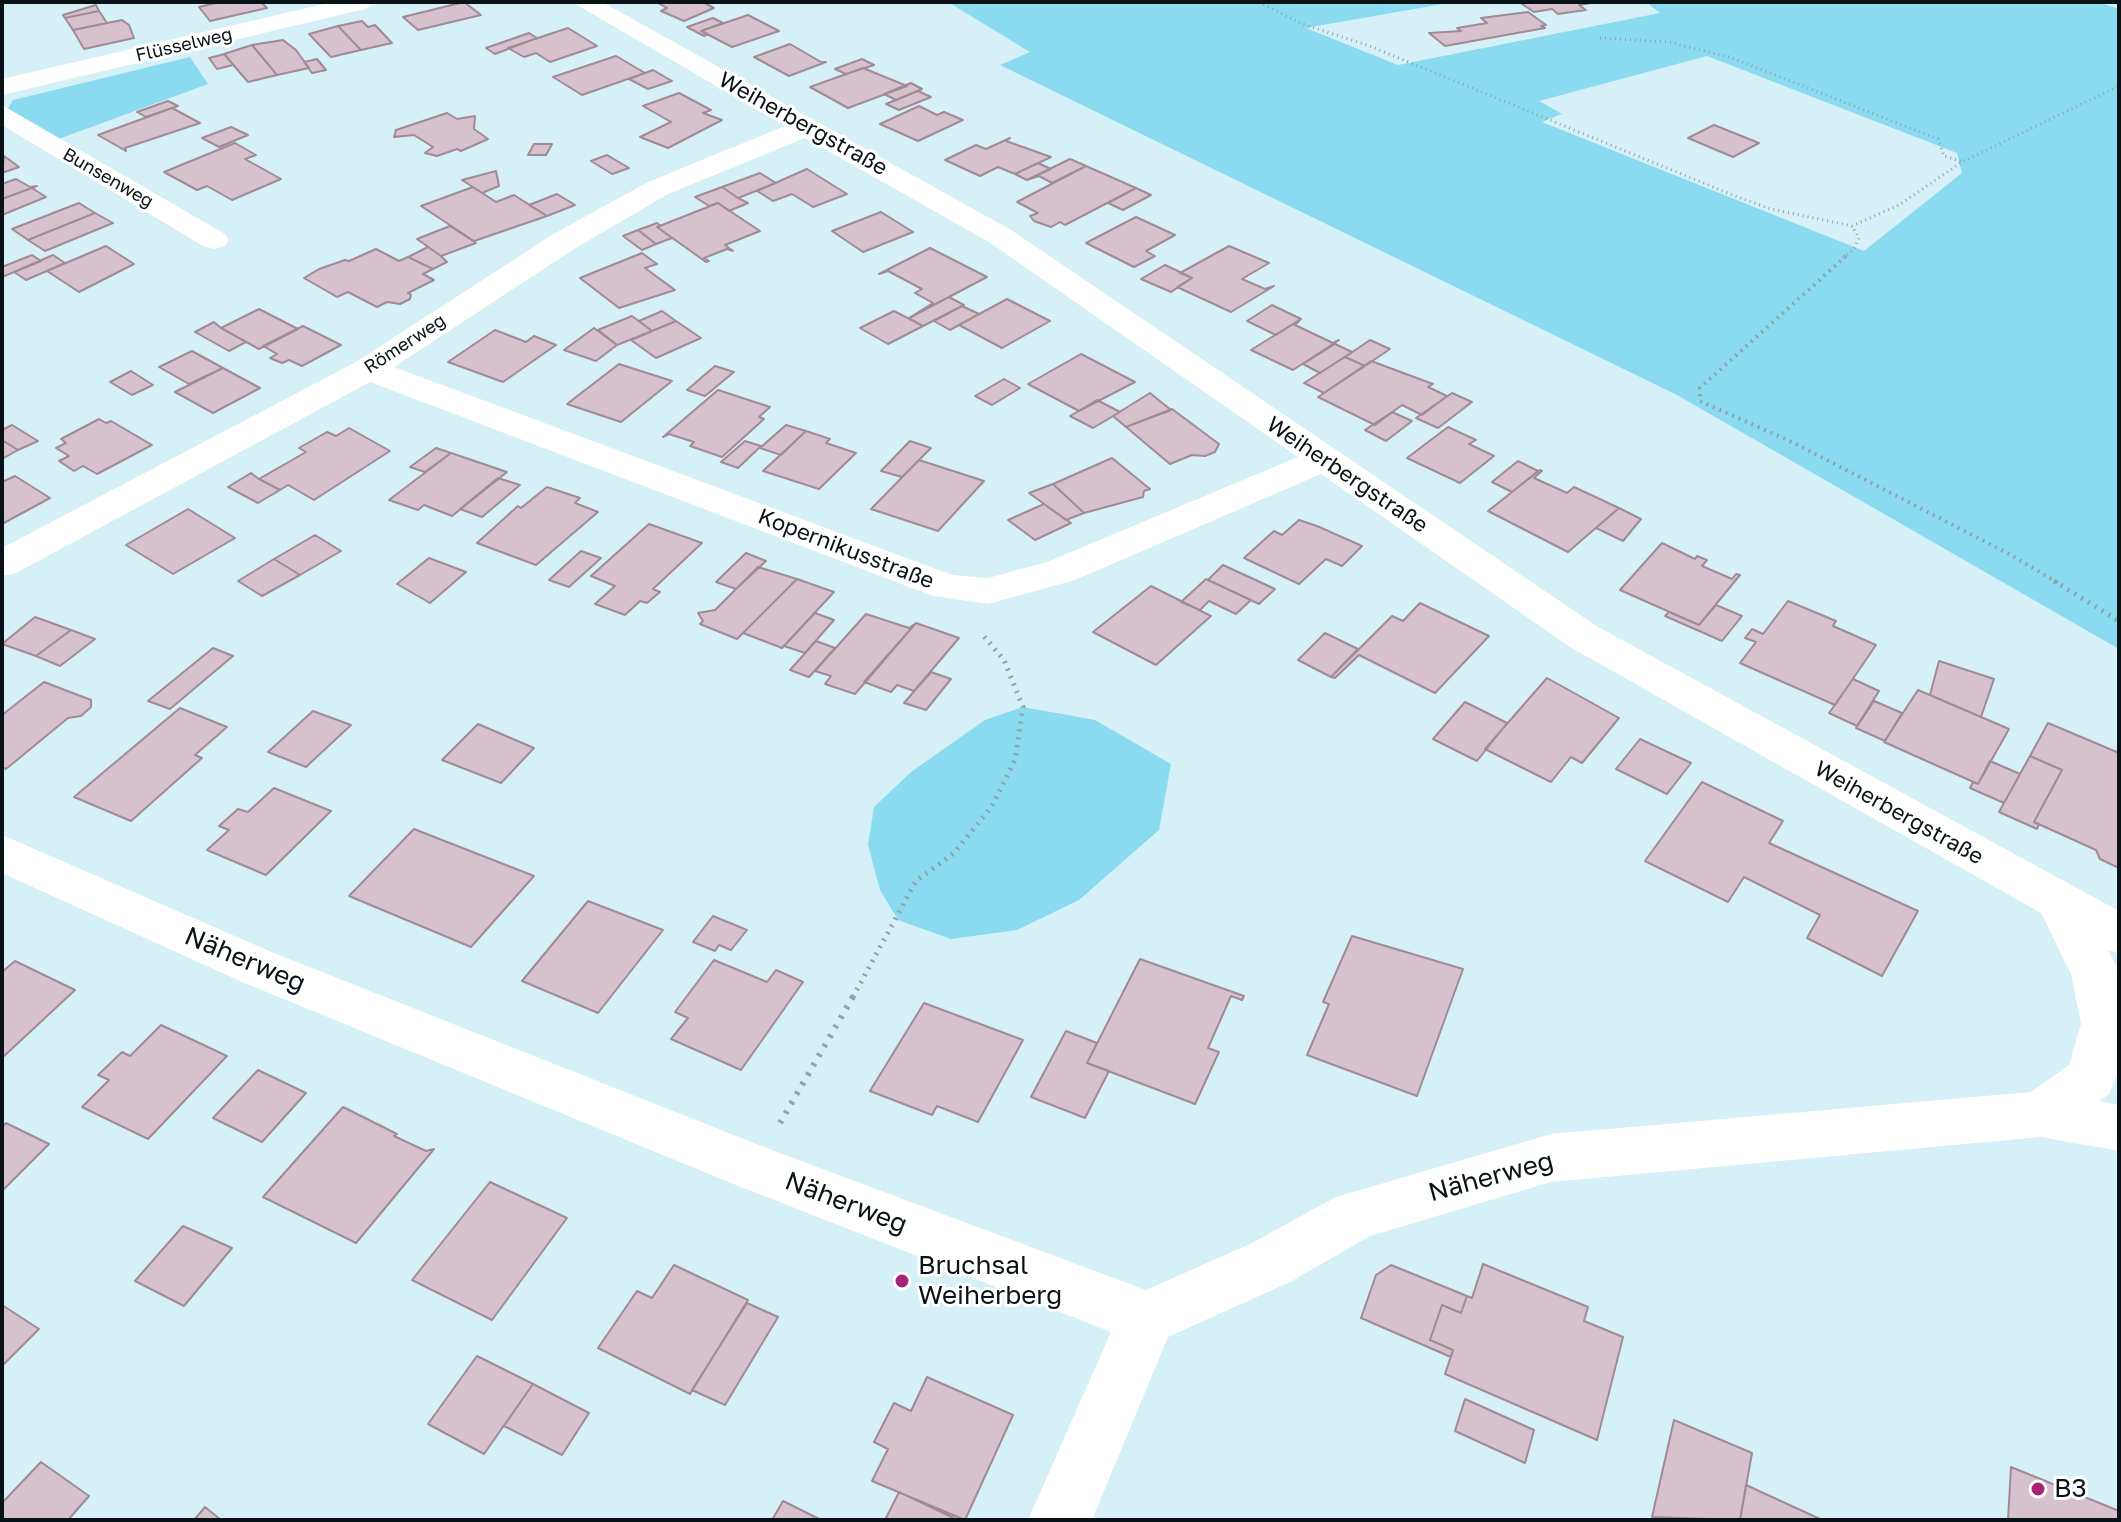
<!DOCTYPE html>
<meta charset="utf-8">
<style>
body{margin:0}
#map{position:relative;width:2121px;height:1522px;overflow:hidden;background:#d6f0f7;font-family:"Golos Text",sans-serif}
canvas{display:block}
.frame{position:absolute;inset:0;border:4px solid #091214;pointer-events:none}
</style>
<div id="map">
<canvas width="2121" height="1522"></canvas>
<div class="frame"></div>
</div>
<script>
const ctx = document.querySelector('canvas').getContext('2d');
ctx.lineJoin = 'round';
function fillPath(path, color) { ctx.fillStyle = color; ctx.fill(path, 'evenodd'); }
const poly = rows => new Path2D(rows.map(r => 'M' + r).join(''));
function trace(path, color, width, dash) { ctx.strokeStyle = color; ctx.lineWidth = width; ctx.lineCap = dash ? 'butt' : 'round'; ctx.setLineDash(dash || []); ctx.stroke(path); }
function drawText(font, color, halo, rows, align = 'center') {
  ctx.font = font + ' "Golos Text",sans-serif'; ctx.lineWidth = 6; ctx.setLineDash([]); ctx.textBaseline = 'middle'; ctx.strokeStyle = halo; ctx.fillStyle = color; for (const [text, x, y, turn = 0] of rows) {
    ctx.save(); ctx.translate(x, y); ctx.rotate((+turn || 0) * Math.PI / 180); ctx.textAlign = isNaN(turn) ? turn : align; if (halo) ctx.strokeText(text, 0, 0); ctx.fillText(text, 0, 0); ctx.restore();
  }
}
fillPath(poly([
 [948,2,1454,2,1306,28,1398,65,1660,13,1646,2,2098,2,2119,9,2119,649,1677,395,1000,65,1030,52],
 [1707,56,1957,153,1962,173,1864,251,1542,122,1562,114,1539,101],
 [190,57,208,84,56,140,7,110,13,100],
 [1023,707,1095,720,1171,764,1159,830,1079,900,1017,930,951,939,898,920,880,890,868,845,874,807,911,772,985,720]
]), '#8adbef');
const building = poly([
 [220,2,261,2,267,8,210,21,199,7,220,2],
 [464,2,481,15,418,30,403,17,464,2],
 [703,2,714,8,684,21,661,11,667,8,658,3,703,2],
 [1519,2,1598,2,1579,5,1586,10,1558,14,1552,9,1534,12,1519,2],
 [96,5,99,11,65,18,63,15,96,5],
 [99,11,107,23,73,30,65,18,99,11],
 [1528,12,1546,25,1541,26,1545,28,1445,46,1429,33,1461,31,1457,28,1487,23,1481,18,1528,12],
 [748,15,779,31,732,47,701,31,748,15],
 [713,18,723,23,701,31,708,34,704,36,687,27,713,18],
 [122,20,129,25,134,38,84,49,73,30,122,20],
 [362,21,368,27,375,25,392,43,361,50,338,26,362,21],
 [338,26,361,50,331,57,309,34,338,26],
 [568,28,597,46,550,62,536,53,524,57,508,48,568,28],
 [529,33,537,38,495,54,486,48,529,33],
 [283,40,296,50,309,68,277,75,252,45,283,40],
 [790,44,821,62,826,62,789,76,754,57,790,44],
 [252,45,277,75,248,82,224,54,252,45],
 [225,54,233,65,217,69,209,58,225,54],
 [616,56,645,73,582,95,553,77,616,56],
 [317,59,326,70,312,73,304,62,317,59],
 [862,59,874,65,846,74,835,69,862,59],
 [863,68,907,86,848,108,810,87,863,68],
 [653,70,672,81,648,89,629,79,653,70],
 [911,83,922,89,896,100,884,94,911,83],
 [918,91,931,97,899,110,886,104,918,91],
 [679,93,711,110,703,113,722,120,668,148,640,137,671,122,643,106,679,93],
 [168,101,178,106,146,117,137,112,168,101],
 [919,106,937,115,944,112,963,120,918,141,880,124,919,106],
 [172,108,200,123,125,148,126,151,98,135,172,108],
 [447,113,457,119,475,116,474,129,488,139,461,151,457,149,437,156,425,153,433,147,414,135,394,137,396,130,447,113],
 [1714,125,1759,143,1733,157,1688,138,1714,125],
 [231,127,248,135,219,147,202,138,231,127],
 [1010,138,1006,141,1051,157,1015,174,998,167,980,176,945,160,976,145,986,149,1010,138],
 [235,143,256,155,245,159,281,179,232,200,207,186,197,190,164,172,235,143],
 [534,144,552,144,546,155,528,155,534,144],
 [607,155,629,168,612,174,591,161,607,155],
 [4,156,19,167,2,173,4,156],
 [1070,159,1086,166,1052,183,1039,176,1027,180,1070,159],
 [1038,163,1051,169,1027,180,1015,174,1038,163],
 [1086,166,1136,188,1065,225,1060,222,1051,227,1034,221,1030,216,1038,213,1017,202,1086,166],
 [807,169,847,194,813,207,792,194,773,201,757,191,807,169],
 [496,171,499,186,482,193,462,180,496,171],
 [760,173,776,183,738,198,722,187,760,173],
 [16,179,30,187,37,186,2,199,2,184,16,179],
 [37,186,32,188,46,197,2,215,2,199,37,186],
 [473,187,496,202,514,195,547,216,474,241,421,206,473,187],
 [722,187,738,198,748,203,729,211,718,203,709,206,695,197,722,187],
 [1136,188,1151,195,1123,210,1108,203,1136,188],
 [557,194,575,205,547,216,529,205,557,194],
 [79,203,95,213,28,240,12,229,79,203],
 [718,203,760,231,725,245,733,251,727,249,704,258,709,261,706,262,657,227,718,203],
 [881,212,913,232,863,252,832,231,881,212],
 [95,213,113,223,45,251,28,240,95,213],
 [1136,217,1175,235,1146,251,1155,256,1134,267,1086,243,1136,217],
 [657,223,661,226,657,227,672,238,656,244,638,230,657,223],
 [450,226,476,243,441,256,417,239,450,226],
 [638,230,656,244,642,250,623,236,638,230],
 [106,246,134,264,79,292,47,271,106,246],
 [1229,246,1269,263,1242,279,1265,289,1274,286,1231,312,1177,287,1192,278,1180,273,1229,246],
 [428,247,441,256,447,262,433,269,408,257,428,247],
 [930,248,987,277,909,318,933,303,915,293,922,289,888,271,879,274,930,248],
 [376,249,399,261,408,257,433,269,423,274,434,280,408,293,411,295,410,299,400,304,387,302,377,307,348,292,337,297,304,278,319,269,345,260,349,261,376,249],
 [642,253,657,264,645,268,675,290,619,308,580,278,642,253],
 [32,255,41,261,2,277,2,267,32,255],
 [53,255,65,263,26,280,14,272,53,255],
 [1165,265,1182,273,1192,278,1171,292,1141,279,1165,265],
 [949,297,964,305,923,326,909,318,949,297],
 [1007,299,1050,321,1002,348,959,325,1007,299],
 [1272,305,1301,319,1276,335,1247,321,1272,305],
 [962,306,979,314,950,330,934,321,962,306],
 [259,309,298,329,259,349,221,328,259,309],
 [662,311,676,321,652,331,639,321,662,311],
 [894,311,923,326,888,344,860,328,894,311],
 [632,316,652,331,617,345,598,330,632,316],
 [1301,319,1295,325,1333,343,1339,340,1293,370,1251,350,1301,319],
 [676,321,701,338,656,358,631,340,676,321],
 [214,322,221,328,246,342,229,351,195,332,214,322],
 [303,326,341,345,302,366,289,360,282,363,270,358,277,354,263,346,303,326],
 [594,328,617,345,596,361,564,350,594,328],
 [495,330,526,342,534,336,556,345,503,382,448,362,495,330],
 [1370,340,1390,349,1365,366,1345,357,1370,340],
 [1335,344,1352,352,1320,373,1303,364,1335,344],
 [192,351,223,368,189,384,159,367,192,351],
 [1081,354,1135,382,1079,411,1028,384,1081,354],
 [1345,357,1365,366,1324,393,1304,383,1345,357],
 [1371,361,1433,384,1428,387,1447,396,1422,415,1402,405,1375,425,1318,397,1371,361],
 [619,364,672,381,621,422,567,404,619,364],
 [715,366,734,372,705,396,687,390,715,366],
 [223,368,260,388,213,413,175,392,223,368],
 [131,371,153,385,132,395,110,382,131,371],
 [1004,379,1020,388,992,405,975,396,1004,379],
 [718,390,770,407,759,417,764,419,722,457,690,446,694,442,669,434,663,437,718,390],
 [1150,393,1171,410,1126,427,1113,416,1150,393],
 [1452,393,1472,402,1438,428,1416,418,1452,393],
 [1097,400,1120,412,1093,428,1070,416,1097,400],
 [1172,409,1219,444,1215,452,1205,456,1192,455,1170,464,1126,427,1172,409],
 [1392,412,1412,421,1386,441,1365,430,1392,412],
 [99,419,106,423,111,421,152,445,97,474,83,466,74,471,59,461,69,456,56,448,66,443,61,439,99,419],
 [12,425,38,441,18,450,2,440,2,430,12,425],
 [786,425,806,431,781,455,760,448,786,425],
 [1448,427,1476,440,1469,444,1494,456,1460,483,1407,458,1448,427],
 [349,428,390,451,314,500,288,485,280,490,259,479,306,452,299,448,327,432,336,436,349,428],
 [806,431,830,439,826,443,856,453,819,489,763,471,806,431],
 [2,440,18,450,2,459,2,440],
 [745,441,761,446,738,468,721,462,745,441],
 [910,441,931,448,902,477,881,471,910,441],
 [436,448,451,453,425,472,410,467,436,448],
 [451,453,507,472,452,516,424,505,418,510,389,500,451,453],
 [1112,458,1150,489,1144,491,1143,497,1084,513,1053,484,1112,458],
 [919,460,984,481,938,531,871,509,919,460],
 [1518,461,1538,471,1512,492,1492,482,1518,461],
 [1540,470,1542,471,1534,478,1567,493,1574,487,1619,508,1568,552,1488,511,1540,470],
 [251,473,259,479,280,490,258,503,228,487,251,473],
 [15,476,50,498,2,524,2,482,15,476],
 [498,478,520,485,482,517,460,509,498,478],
 [1053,484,1084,513,1066,520,1029,493,1053,484],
 [547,487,580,498,575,503,598,512,536,565,477,543,518,506,521,508,547,487],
 [1044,504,1071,523,1035,540,1008,520,1044,504],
 [1619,508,1641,519,1623,541,1596,528,1619,508],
 [188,509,235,538,173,574,126,545,188,509],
 [1299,520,1317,526,1362,546,1342,566,1326,559,1299,584,1244,558,1274,531,1282,535,1299,520],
 [649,524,702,543,653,589,660,592,647,603,640,601,625,615,595,604,615,586,591,576,649,524],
 [315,535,341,551,300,575,274,559,315,535],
 [1662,543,1695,559,1697,556,1707,560,1702,566,1732,579,1736,574,1740,575,1699,625,1620,590,1662,543],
 [581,551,601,558,569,587,549,580,581,551],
 [746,553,766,561,736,589,716,582,746,553],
 [429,558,466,572,430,603,397,584,429,558],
 [274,559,300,575,262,596,238,581,274,559],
 [1223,565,1275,589,1259,604,1208,580,1223,565],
 [758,567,797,579,737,639,700,624,703,621,698,613,715,610,758,567],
 [797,579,834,592,782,648,743,633,797,579],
 [1206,579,1208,580,1251,600,1236,614,1209,601,1200,610,1181,602,1206,579],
 [1151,586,1211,616,1156,665,1093,632,1151,586],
 [1788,601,1836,621,1833,626,1876,645,1835,705,1740,663,1756,642,1745,638,1752,629,1763,634,1788,601],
 [1420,603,1489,636,1435,693,1359,655,1335,678,1331,677,1392,616,1403,621,1420,603],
 [1716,605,1742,616,1722,641,1665,616,1669,612,1699,625,1716,605],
 [815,613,834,620,805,653,784,646,815,613],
 [866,614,909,628,916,623,855,694,825,684,831,676,815,671,866,614],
 [35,617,71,630,36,656,2,644,35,617],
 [916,623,959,638,914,691,897,685,891,692,864,682,916,623],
 [71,630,95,639,60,666,36,656,71,630],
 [1325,633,1358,649,1331,677,1298,660,1325,633],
 [816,641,835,648,809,677,790,670,816,641],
 [213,648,233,656,170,709,148,701,213,648],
 [1939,661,1994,679,1981,717,1930,695,1939,661],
 [931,672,951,679,926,710,904,703,931,672],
 [1547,678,1619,718,1582,763,1571,757,1551,782,1485,749,1547,678],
 [1853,679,1879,691,1857,726,1829,713,1853,679],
 [44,682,91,700,91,707,81,716,68,718,6,769,2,767,2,715,44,682],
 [1918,690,2009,729,1978,784,1884,742,1918,690],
 [1874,701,1902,713,1885,741,1856,728,1874,701],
 [1465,702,1507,723,1477,761,1433,739,1465,702],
 [180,708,227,727,195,755,202,758,131,821,74,797,180,708],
 [313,711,351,725,306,767,268,752,313,711],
 [2048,723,2119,753,2119,868,2100,859,2096,850,2034,822,2062,770,2030,756,2048,723],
 [478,724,534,748,501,783,442,760,478,724],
 [1640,739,1691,763,1667,794,1616,769,1640,739],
 [2030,756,2062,770,2034,822,2039,824,2037,829,1999,812,2030,756],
 [1990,761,2020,774,2004,803,1970,788,1973,782,1978,784,1990,761],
 [1702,782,1783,821,1769,843,1918,911,1882,976,1807,938,1820,915,1744,877,1728,902,1645,861,1702,782],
 [274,788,331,811,266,875,207,850,229,830,219,826,238,809,248,812,274,788],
 [414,829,534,876,471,947,349,896,414,829],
 [588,901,663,930,598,1013,522,981,588,901],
 [713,916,747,930,731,950,719,945,715,951,693,942,713,916],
 [1352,936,1463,969,1417,1096,1307,1055,1329,1004,1323,1002,1352,936],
 [1140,959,1244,996,1242,1000,1231,996,1208,1048,1219,1052,1195,1104,1087,1063,1140,959],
 [714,960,767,982,776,970,803,982,741,1070,671,1039,688,1018,675,1012,714,960],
 [15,961,75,990,2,1058,2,972,15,961],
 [924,1003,1023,1040,978,1122,937,1106,932,1115,870,1091,924,1003],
 [161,1025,227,1056,148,1139,82,1107,109,1080,98,1075,122,1052,130,1056,161,1025],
 [1066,1031,1097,1043,1087,1063,1109,1071,1085,1118,1031,1097,1066,1031],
 [258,1070,306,1093,262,1142,213,1118,258,1070],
 [343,1107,397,1134,394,1136,426,1151,434,1149,356,1243,263,1197,343,1107],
 [6,1123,49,1144,2,1191,2,1127,6,1123],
 [490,1182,567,1218,492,1320,412,1280,490,1182],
 [183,1226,232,1248,184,1306,135,1281,183,1226],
 [1483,1264,1588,1307,1584,1321,1623,1337,1597,1440,1445,1374,1453,1350,1430,1340,1442,1305,1461,1313,1467,1296,1472,1298,1483,1264],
 [674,1265,748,1300,690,1394,598,1348,637,1291,652,1298,674,1265],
 [1391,1265,1467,1296,1461,1313,1442,1305,1430,1340,1453,1350,1451,1357,1361,1318,1376,1275,1391,1265],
 [747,1303,778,1317,725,1405,692,1390,747,1303],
 [2,1305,39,1329,4,1364,2,1363,2,1305],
 [477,1356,533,1384,484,1454,428,1424,477,1356],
 [927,1377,1013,1415,965,1520,872,1481,888,1449,874,1442,894,1403,911,1411,927,1377],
 [533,1384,589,1413,562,1455,504,1426,533,1384],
 [1465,1399,1534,1430,1525,1463,1455,1431,1465,1399],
 [1674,1420,1752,1453,1740,1520,1652,1517,1674,1420],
 [41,1462,89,1496,68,1520,2,1520,2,1503,41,1462],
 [2011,1467,2119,1511,2119,1520,2008,1520,2011,1467],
 [1746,1485,1820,1519,1819,1520,1740,1520,1746,1485],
 [899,1492,958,1520,885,1520,899,1492],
 [783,1501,821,1520,772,1520,783,1501],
 [205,1507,221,1520,194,1520,205,1507]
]);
fillPath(building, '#d7c1cc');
trace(building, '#a08b95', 2);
trace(poly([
 [1259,2,1302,24,1367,45,1735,196,1771,209,1852,226,1899,205,1962,162,2119,86],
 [1600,38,1668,42,1729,57,1938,139,1944,156,1961,161],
 [1843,258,1854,249,1859,238,1852,226]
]), '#8fa3a9', 3, [1, 4]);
trace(poly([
 [1846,256,1700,388,1700,401,1794,443,2011,555,2058,583]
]), '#8fa3a9', 4, [2, 5]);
trace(poly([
 [2054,581,2119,621],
 [853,997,916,881,954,853,992,806,1015,760,1023,707,1004,660,983,635]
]), '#8fa3a9', 5, [2, 6]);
trace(poly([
 [780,1123,854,995]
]), '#8fa3a9', 6, [3, 8]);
fillPath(poly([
 [333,2,377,2,365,9,2,95,2,79,333,2],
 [572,2,602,2,1011,230,1598,627,2119,911,2119,953,2108,950,2119,971,2119,1071,2109,1094,2099,1101,2119,1105,2119,1151,2041,1137,1551,1182,1370,1236,1292,1281,1168,1337,1092,1520,1028,1520,1111,1332,731,1183,240,981,2,873,2,835,274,953,769,1149,1146,1290,1252,1243,1336,1197,1551,1134,2031,1092,2069,1065,2081,1024,2071,974,2041,913,1570,647,1321,474,1075,580,988,604,933,596,370,382,16,573,2,576,2,548,356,362,552,235,648,182,785,126,572,2],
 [805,138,989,242,1298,457,1047,562,988,578,952,575,394,367,574,249,668,194,805,138],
 [2,105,225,234,229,240,225,246,214,249,203,246,2,125,2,105]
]), '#fff');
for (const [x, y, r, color] of [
 [902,1281,8,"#a52474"],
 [2038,1489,8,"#a52474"]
]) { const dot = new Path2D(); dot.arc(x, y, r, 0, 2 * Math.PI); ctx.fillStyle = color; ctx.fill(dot); trace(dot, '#fff', 3); }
drawText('18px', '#091214', '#fff', [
 ["Flüsselweg",184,45,-13],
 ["Bunsenweg",108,178,30],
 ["Römerweg",405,344,-33]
]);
drawText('22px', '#091214', '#fff', [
 ["Weiherbergstraße",803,124,29],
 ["Weiherbergstraße",1347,475,34],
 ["Kopernikusstraße",846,549,21],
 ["Weiherbergstraße",1899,813,29]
]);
drawText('26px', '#091214', '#fff', [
 ["Näherweg",245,960,23],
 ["Näherweg",1491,1177,-15],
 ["Näherweg",846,1203,21]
]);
drawText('26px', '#091214', '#fff', [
 ["Bruchsal",918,1266],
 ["Weiherberg",918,1296],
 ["B3",2054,1489]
], 'left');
</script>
